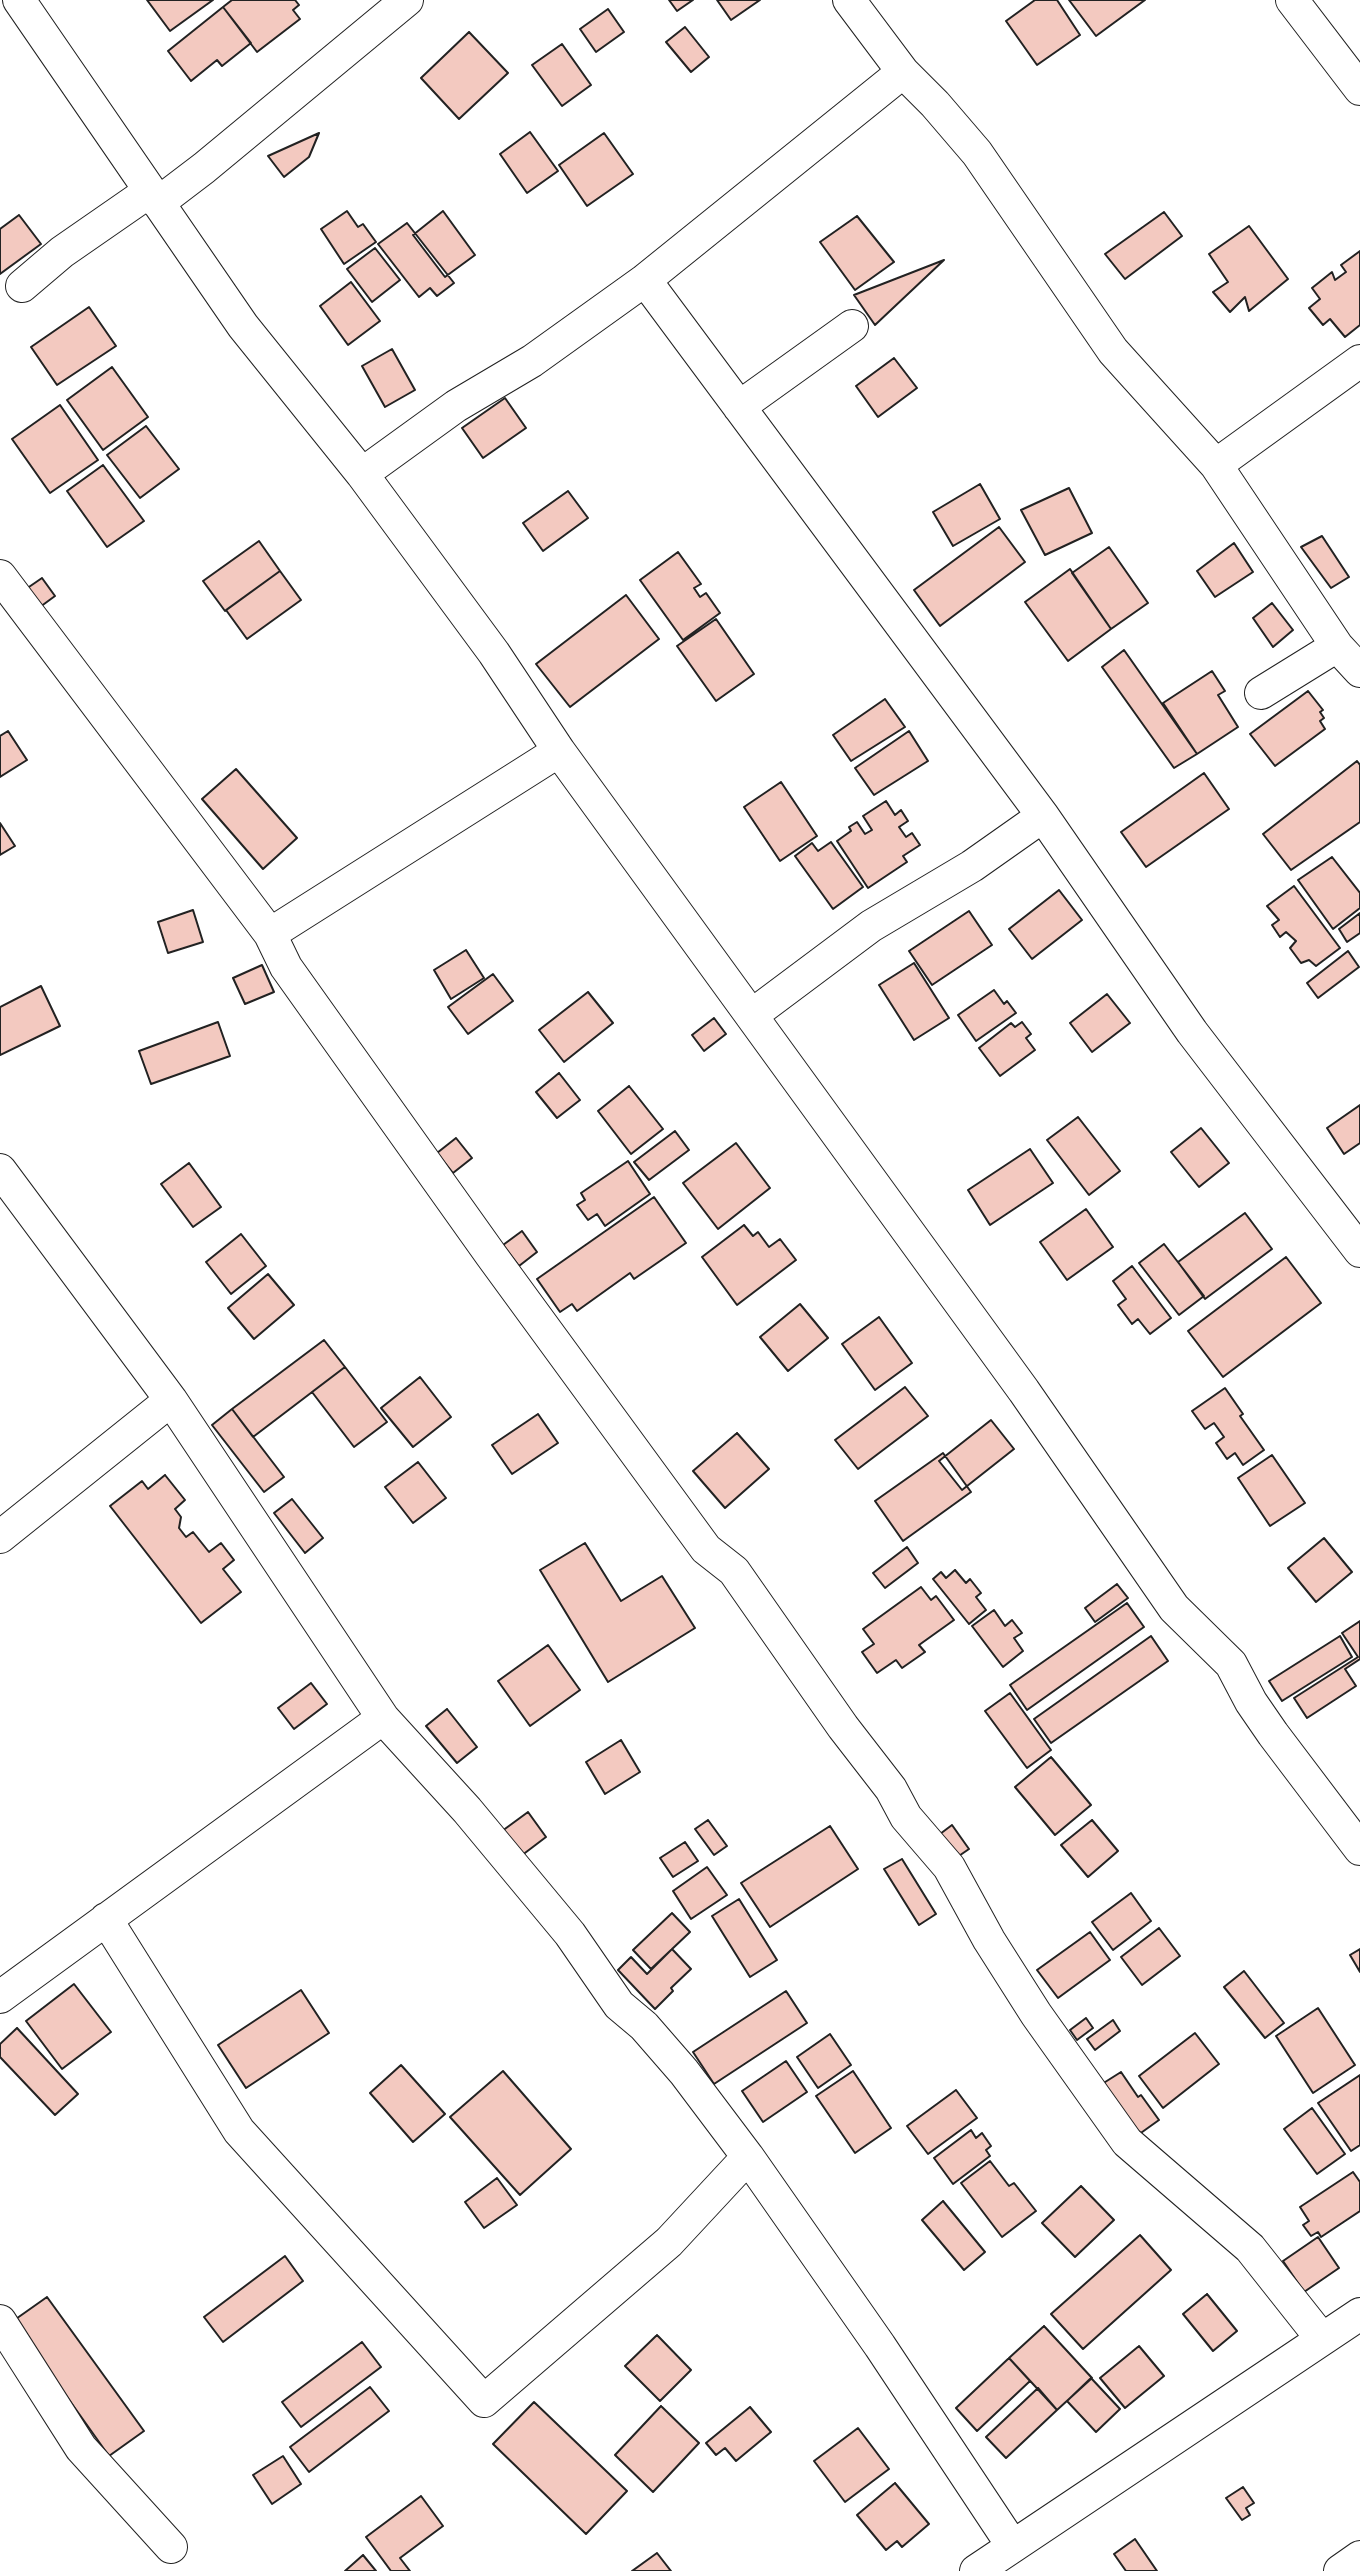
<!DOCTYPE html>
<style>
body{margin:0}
canvas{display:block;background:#fff}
</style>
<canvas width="1360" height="2571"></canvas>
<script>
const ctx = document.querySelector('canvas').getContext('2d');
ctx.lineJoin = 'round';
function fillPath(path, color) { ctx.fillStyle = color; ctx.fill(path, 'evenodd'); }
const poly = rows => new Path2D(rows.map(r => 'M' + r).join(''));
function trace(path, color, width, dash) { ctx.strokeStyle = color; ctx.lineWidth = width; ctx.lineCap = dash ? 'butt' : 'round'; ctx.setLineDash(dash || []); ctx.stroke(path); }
const building = poly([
 [147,0,213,0,170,31,147,0],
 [232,0,295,0,299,5,293,10,300,19,257,52,223,7,232,0],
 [669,0,693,0,677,11,669,0],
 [717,0,760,0,731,20,717,0],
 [1035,0,1057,0,1080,35,1037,65,1006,21,1035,0],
 [1069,0,1145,0,1096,36,1069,0],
 [223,7,251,43,222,66,217,60,191,81,168,51,223,7],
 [608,9,624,32,596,52,580,29,608,9],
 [685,27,709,57,691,72,666,42,685,27],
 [469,32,508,73,459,119,421,78,469,32],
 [562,44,591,85,562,106,532,65,562,44],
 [530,132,558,171,527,193,500,154,530,132],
 [319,133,309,157,284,177,268,156,319,133],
 [604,133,633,174,587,206,559,165,604,133],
 [347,211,358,227,363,224,376,242,344,264,321,229,347,211],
 [443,211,475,255,445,277,413,235,443,211],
 [1164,212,1182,236,1125,279,1105,254,1164,212],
 [19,215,41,244,0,274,0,229,19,215],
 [857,216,894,262,855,290,820,242,857,216],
 [407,223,454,283,437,296,430,288,419,297,378,244,407,223],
 [1249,226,1288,279,1249,311,1245,297,1230,312,1213,292,1228,282,1209,254,1249,226],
 [375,248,400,280,372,302,347,269,375,248],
 [1360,251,1360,325,1345,337,1330,319,1323,325,1309,308,1320,299,1312,288,1332,272,1335,280,1346,272,1341,265,1360,251],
 [944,260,875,325,854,295,944,260],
 [351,282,380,321,348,345,320,306,351,282],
 [89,307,116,346,57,385,31,347,89,307],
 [392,349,415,390,385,407,362,366,392,349],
 [894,358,917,388,878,417,856,386,894,358],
 [112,367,148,417,103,450,67,400,112,367],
 [505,398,526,428,483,458,462,428,505,398],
 [60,405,98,460,50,493,12,439,60,405],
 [146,426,179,469,140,498,107,455,146,426],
 [103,465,144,521,107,547,67,491,103,465],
 [980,484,1000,519,953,546,933,512,980,484],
 [1069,488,1092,533,1045,555,1021,510,1069,488],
 [568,491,588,518,543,551,523,523,568,491],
 [999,527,1025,562,940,626,914,590,999,527],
 [1322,536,1349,577,1331,588,1301,547,1322,536],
 [259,541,280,571,225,611,203,581,259,541],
 [1234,543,1253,572,1215,597,1197,571,1234,543],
 [1109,547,1148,603,1111,629,1072,573,1109,547],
 [678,552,701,584,694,588,700,597,706,593,720,613,683,640,640,580,678,552],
 [1070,569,1111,629,1068,661,1025,602,1070,569],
 [280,571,301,600,247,639,226,610,280,571],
 [42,578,55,596,40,607,26,589,42,578],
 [626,595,659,639,570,707,536,664,626,595],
 [1272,603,1293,630,1273,647,1253,618,1272,603],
 [716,619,754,674,716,701,677,646,716,619],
 [1124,650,1197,754,1174,768,1102,667,1124,650],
 [1212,671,1225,691,1218,695,1238,727,1197,754,1163,703,1212,671],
 [1308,691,1323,710,1320,712,1324,718,1320,721,1325,729,1275,766,1250,734,1308,691],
 [885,699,905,727,851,761,833,735,885,699],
 [8,731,27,760,0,777,0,736,8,731],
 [909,731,928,761,874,795,855,768,909,731],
 [1357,761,1360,765,1360,822,1291,870,1263,834,1357,761],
 [236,769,297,838,263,869,202,799,236,769],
 [1204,773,1229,809,1146,867,1121,832,1204,773],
 [781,782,817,836,780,861,744,807,781,782],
 [886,801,895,815,901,810,908,821,899,827,906,837,912,833,920,845,903,856,907,862,868,888,837,841,851,831,849,827,857,822,865,834,872,830,863,816,886,801],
 [0,823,15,846,0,855,0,823],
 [831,842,863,887,833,909,795,856,812,843,818,851,831,842],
 [1332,857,1360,893,1360,908,1333,929,1298,880,1332,857],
 [1294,886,1340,948,1316,966,1309,960,1301,963,1290,948,1296,941,1286,932,1280,937,1272,925,1279,920,1267,906,1294,886],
 [1059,890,1082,920,1032,959,1009,929,1059,890],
 [193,910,203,942,168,953,158,922,193,910],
 [969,911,992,945,932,985,909,951,969,911],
 [1360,913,1360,933,1347,942,1339,929,1360,913],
 [466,950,484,978,451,999,434,970,466,950],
 [1348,951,1359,967,1318,998,1307,983,1348,951],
 [914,963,949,1018,914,1040,879,985,914,963],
 [262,965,274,992,245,1004,233,978,262,965],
 [493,974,513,1001,468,1034,448,1007,493,974],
 [41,986,60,1026,0,1055,0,1007,41,986],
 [994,990,1004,1004,1007,1001,1016,1013,976,1041,958,1015,994,990],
 [588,992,613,1023,564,1062,539,1030,588,992],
 [1107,994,1130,1023,1092,1052,1070,1023,1107,994],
 [714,1018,726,1034,704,1051,692,1035,714,1018],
 [218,1022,230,1056,151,1084,139,1051,218,1022],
 [1022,1022,1031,1034,1026,1038,1035,1050,1000,1076,979,1048,1011,1023,1015,1027,1022,1022],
 [559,1073,580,1100,557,1118,536,1092,559,1073],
 [629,1086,663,1129,631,1154,598,1111,629,1086],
 [1360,1105,1360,1143,1344,1154,1327,1128,1360,1105],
 [1078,1117,1120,1171,1089,1195,1047,1140,1078,1117],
 [1201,1128,1229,1163,1199,1187,1171,1152,1201,1128],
 [675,1131,689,1150,649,1180,634,1162,675,1131],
 [456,1138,472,1158,453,1173,437,1153,456,1138],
 [736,1143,770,1188,718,1229,683,1183,736,1143],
 [1030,1149,1053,1183,990,1225,968,1190,1030,1149],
 [628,1161,650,1194,605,1226,597,1214,588,1220,577,1205,585,1200,581,1193,628,1161],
 [189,1163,221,1207,193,1227,161,1184,189,1163],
 [654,1197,686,1243,634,1279,630,1273,577,1311,572,1304,560,1312,537,1279,654,1197],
 [1086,1209,1113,1247,1067,1280,1040,1242,1086,1209],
 [1245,1213,1272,1249,1205,1299,1178,1262,1245,1213],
 [744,1225,753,1236,758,1232,769,1247,780,1239,796,1260,737,1305,702,1257,744,1225],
 [522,1231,537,1252,519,1266,503,1245,522,1231],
 [241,1234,266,1266,231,1294,206,1262,241,1234],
 [1164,1244,1204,1296,1179,1315,1139,1263,1164,1244],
 [1286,1257,1321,1303,1223,1377,1188,1331,1286,1257],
 [1132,1266,1171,1318,1150,1334,1138,1319,1132,1324,1118,1305,1126,1299,1113,1281,1132,1266],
 [268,1274,294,1305,254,1339,228,1308,268,1274],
 [800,1304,828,1338,788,1371,760,1337,800,1304],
 [879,1317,912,1363,875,1390,842,1344,879,1317],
 [324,1340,345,1367,253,1437,232,1409,324,1340],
 [345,1367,387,1422,354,1447,312,1392,345,1367],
 [420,1377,451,1417,413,1447,381,1408,420,1377],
 [905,1387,928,1416,858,1469,835,1440,905,1387],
 [1225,1388,1243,1414,1240,1416,1264,1450,1243,1465,1235,1453,1227,1459,1216,1443,1224,1437,1214,1423,1205,1429,1192,1411,1225,1388],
 [232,1409,284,1477,264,1492,212,1425,232,1409],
 [538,1414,558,1443,512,1474,492,1445,538,1414],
 [991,1420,1014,1449,962,1490,939,1461,991,1420],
 [737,1433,769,1469,725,1508,693,1471,737,1433],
 [943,1453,971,1492,903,1541,875,1501,943,1453],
 [1272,1455,1305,1503,1270,1526,1238,1478,1272,1455],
 [418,1462,446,1498,413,1523,385,1487,418,1462],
 [165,1475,185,1500,175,1509,181,1517,179,1528,186,1537,193,1532,209,1552,221,1543,234,1560,223,1569,241,1592,201,1623,110,1506,142,1481,148,1489,165,1475],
 [292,1499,323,1538,305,1553,274,1513,292,1499],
 [1324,1538,1352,1572,1316,1602,1288,1568,1324,1538],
 [585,1543,621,1601,662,1576,695,1628,608,1682,540,1570,585,1543],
 [907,1547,918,1563,885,1588,873,1573,907,1547],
 [955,1570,966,1583,970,1579,981,1593,976,1597,986,1610,969,1624,933,1579,941,1572,946,1578,955,1570],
 [1117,1584,1128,1598,1095,1622,1085,1608,1117,1584],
 [921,1587,931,1600,936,1596,954,1620,919,1645,925,1652,902,1668,896,1660,877,1673,862,1652,874,1644,863,1629,921,1587],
 [1127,1603,1144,1627,1027,1710,1010,1685,1127,1603],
 [994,1610,1005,1626,1012,1620,1022,1633,1014,1638,1023,1651,1003,1667,972,1626,994,1610],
 [1360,1621,1360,1659,1345,1669,1356,1686,1307,1718,1294,1698,1358,1657,1342,1633,1360,1621],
 [1151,1636,1168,1661,1051,1743,1034,1719,1151,1636],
 [1340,1636,1352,1657,1282,1701,1269,1681,1340,1636],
 [548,1645,580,1690,530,1726,498,1681,548,1645],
 [311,1683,327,1704,294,1729,278,1708,311,1683],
 [1010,1693,1051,1750,1027,1768,985,1711,1010,1693],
 [447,1709,477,1747,457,1763,426,1726,447,1709],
 [621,1740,640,1772,605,1794,586,1762,621,1740],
 [1051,1757,1091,1805,1055,1835,1015,1787,1051,1757],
 [528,1812,546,1837,517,1859,498,1834,528,1812],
 [708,1820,727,1846,714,1855,695,1829,708,1820],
 [1092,1820,1118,1851,1088,1877,1061,1845,1092,1820],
 [952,1825,969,1849,953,1860,936,1837,952,1825],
 [830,1826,858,1869,770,1927,741,1883,830,1826],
 [685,1842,698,1861,673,1877,660,1858,685,1842],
 [902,1859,936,1914,919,1925,884,1869,902,1859],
 [707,1867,727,1895,691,1919,673,1891,707,1867],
 [1131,1893,1151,1921,1113,1950,1092,1922,1131,1893],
 [739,1899,777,1960,750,1977,712,1916,739,1899],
 [672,1913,690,1932,651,1969,633,1950,672,1913],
 [1159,1928,1180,1956,1142,1985,1121,1957,1159,1928],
 [1090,1932,1110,1960,1058,1998,1037,1970,1090,1932],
 [672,1949,691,1969,671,1988,673,1991,655,2009,618,1970,631,1957,647,1974,672,1949],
 [1360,1949,1360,1972,1350,1955,1360,1949],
 [1244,1971,1284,2023,1265,2038,1224,1987,1244,1971],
 [74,1984,111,2032,62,2069,26,2021,74,1984],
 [301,1990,329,2033,246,2088,218,2045,301,1990],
 [786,1991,807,2023,714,2084,693,2052,786,1991],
 [1318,2008,1355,2065,1313,2093,1276,2036,1318,2008],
 [1086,2018,1093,2028,1077,2040,1070,2030,1086,2018],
 [1113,2020,1120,2031,1095,2050,1087,2039,1113,2020],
 [17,2028,78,2094,55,2115,0,2057,0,2044,17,2028],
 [1195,2033,1219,2064,1163,2108,1139,2076,1195,2033],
 [830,2034,851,2065,818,2088,797,2057,830,2034],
 [786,2061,807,2092,763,2122,742,2091,786,2061],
 [401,2065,445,2114,413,2142,370,2093,401,2065],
 [503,2071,571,2149,520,2195,450,2117,503,2071],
 [853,2071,891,2128,855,2153,816,2096,853,2071],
 [1121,2072,1138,2097,1141,2095,1159,2120,1138,2135,1102,2084,1121,2072],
 [1360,2075,1360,2145,1351,2151,1318,2103,1360,2075],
 [956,2090,977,2118,928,2154,907,2126,956,2090],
 [1312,2108,1345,2154,1317,2174,1284,2129,1312,2108],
 [971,2130,976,2138,982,2133,991,2146,986,2150,990,2156,953,2184,934,2158,971,2130],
 [990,2161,1009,2186,1014,2183,1036,2211,1002,2237,961,2183,990,2161],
 [1353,2172,1360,2182,1360,2211,1321,2237,1318,2232,1311,2236,1303,2225,1309,2221,1300,2207,1353,2172],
 [497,2178,517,2205,484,2228,465,2202,497,2178],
 [1081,2186,1114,2220,1075,2257,1042,2223,1081,2186],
 [943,2201,985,2252,964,2270,922,2220,943,2201],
 [1140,2235,1171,2270,1083,2349,1051,2314,1140,2235],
 [1318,2237,1339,2268,1304,2292,1283,2261,1318,2237],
 [285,2256,303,2281,223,2342,204,2317,285,2256],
 [1207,2294,1237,2331,1213,2351,1183,2314,1207,2294],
 [47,2297,144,2431,109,2456,13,2321,47,2297],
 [1044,2326,1092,2378,1057,2410,1009,2358,1044,2326],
 [657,2335,691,2370,660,2401,625,2366,657,2335],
 [362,2342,381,2367,301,2427,282,2402,362,2342],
 [1139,2346,1164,2376,1125,2408,1100,2378,1139,2346],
 [1009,2358,1030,2381,977,2431,956,2408,1009,2358],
 [1091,2378,1120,2409,1096,2432,1067,2401,1091,2378],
 [370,2387,389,2411,309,2472,290,2447,370,2387],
 [1038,2388,1057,2410,1006,2458,986,2437,1038,2388],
 [534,2402,627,2491,586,2534,493,2444,534,2402],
 [661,2406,699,2443,653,2492,615,2455,661,2406],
 [750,2407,771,2432,736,2461,725,2448,716,2455,706,2443,750,2407],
 [858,2428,889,2469,845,2502,814,2461,858,2428],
 [283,2456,301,2484,272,2504,253,2475,283,2456],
 [895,2483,929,2524,902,2547,897,2541,886,2550,857,2515,895,2483],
 [1243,2487,1254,2503,1246,2508,1250,2515,1242,2520,1226,2498,1243,2487],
 [421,2496,443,2526,400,2558,410,2571,391,2571,366,2537,421,2496],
 [1135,2539,1157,2571,1126,2571,1114,2554,1135,2539],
 [657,2553,671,2571,632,2571,657,2553],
 [363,2555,376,2571,345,2571,363,2555]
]);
fillPath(building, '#f3c9c0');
trace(building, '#222', 2);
const minor = poly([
 [19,0,243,326,362,474,494,653,559,751],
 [849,0,903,72,935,104,977,153,1113,351,1216,465,1337,646,1360,671],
 [1292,0,1360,89],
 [158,203,204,168,407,0],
 [645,280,1043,816,1192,1032,1360,1251],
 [22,286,62,252,150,191],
 [739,407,852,326],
 [1216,465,1360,361],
 [362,474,456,406,532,361,645,280,903,72],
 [0,576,270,934,286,967,491,1255,706,1549,734,1571,843,1727,891,1789,906,1817,949,1867,989,1940,1036,2014,1127,2142,1250,2248,1322,2339],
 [1261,693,1337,646],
 [270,934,559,751,1024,1391,1174,1608,1231,1664,1251,1702,1273,1734,1360,1849],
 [752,1015,871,926,972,866,1043,816],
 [0,1170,171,1400,383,1718,467,1810,570,1934,619,2005,644,2026,684,2072,748,2157,880,2346,1012,2545],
 [0,1537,171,1400],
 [106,1919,239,2131,484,2401,669,2242,748,2157],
 [0,1997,383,1718],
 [0,2321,81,2448,171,2547],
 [976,2571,1360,2314],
 [1340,2571,1360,2557]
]);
trace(minor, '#222', 34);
trace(minor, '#fff', 32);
</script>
